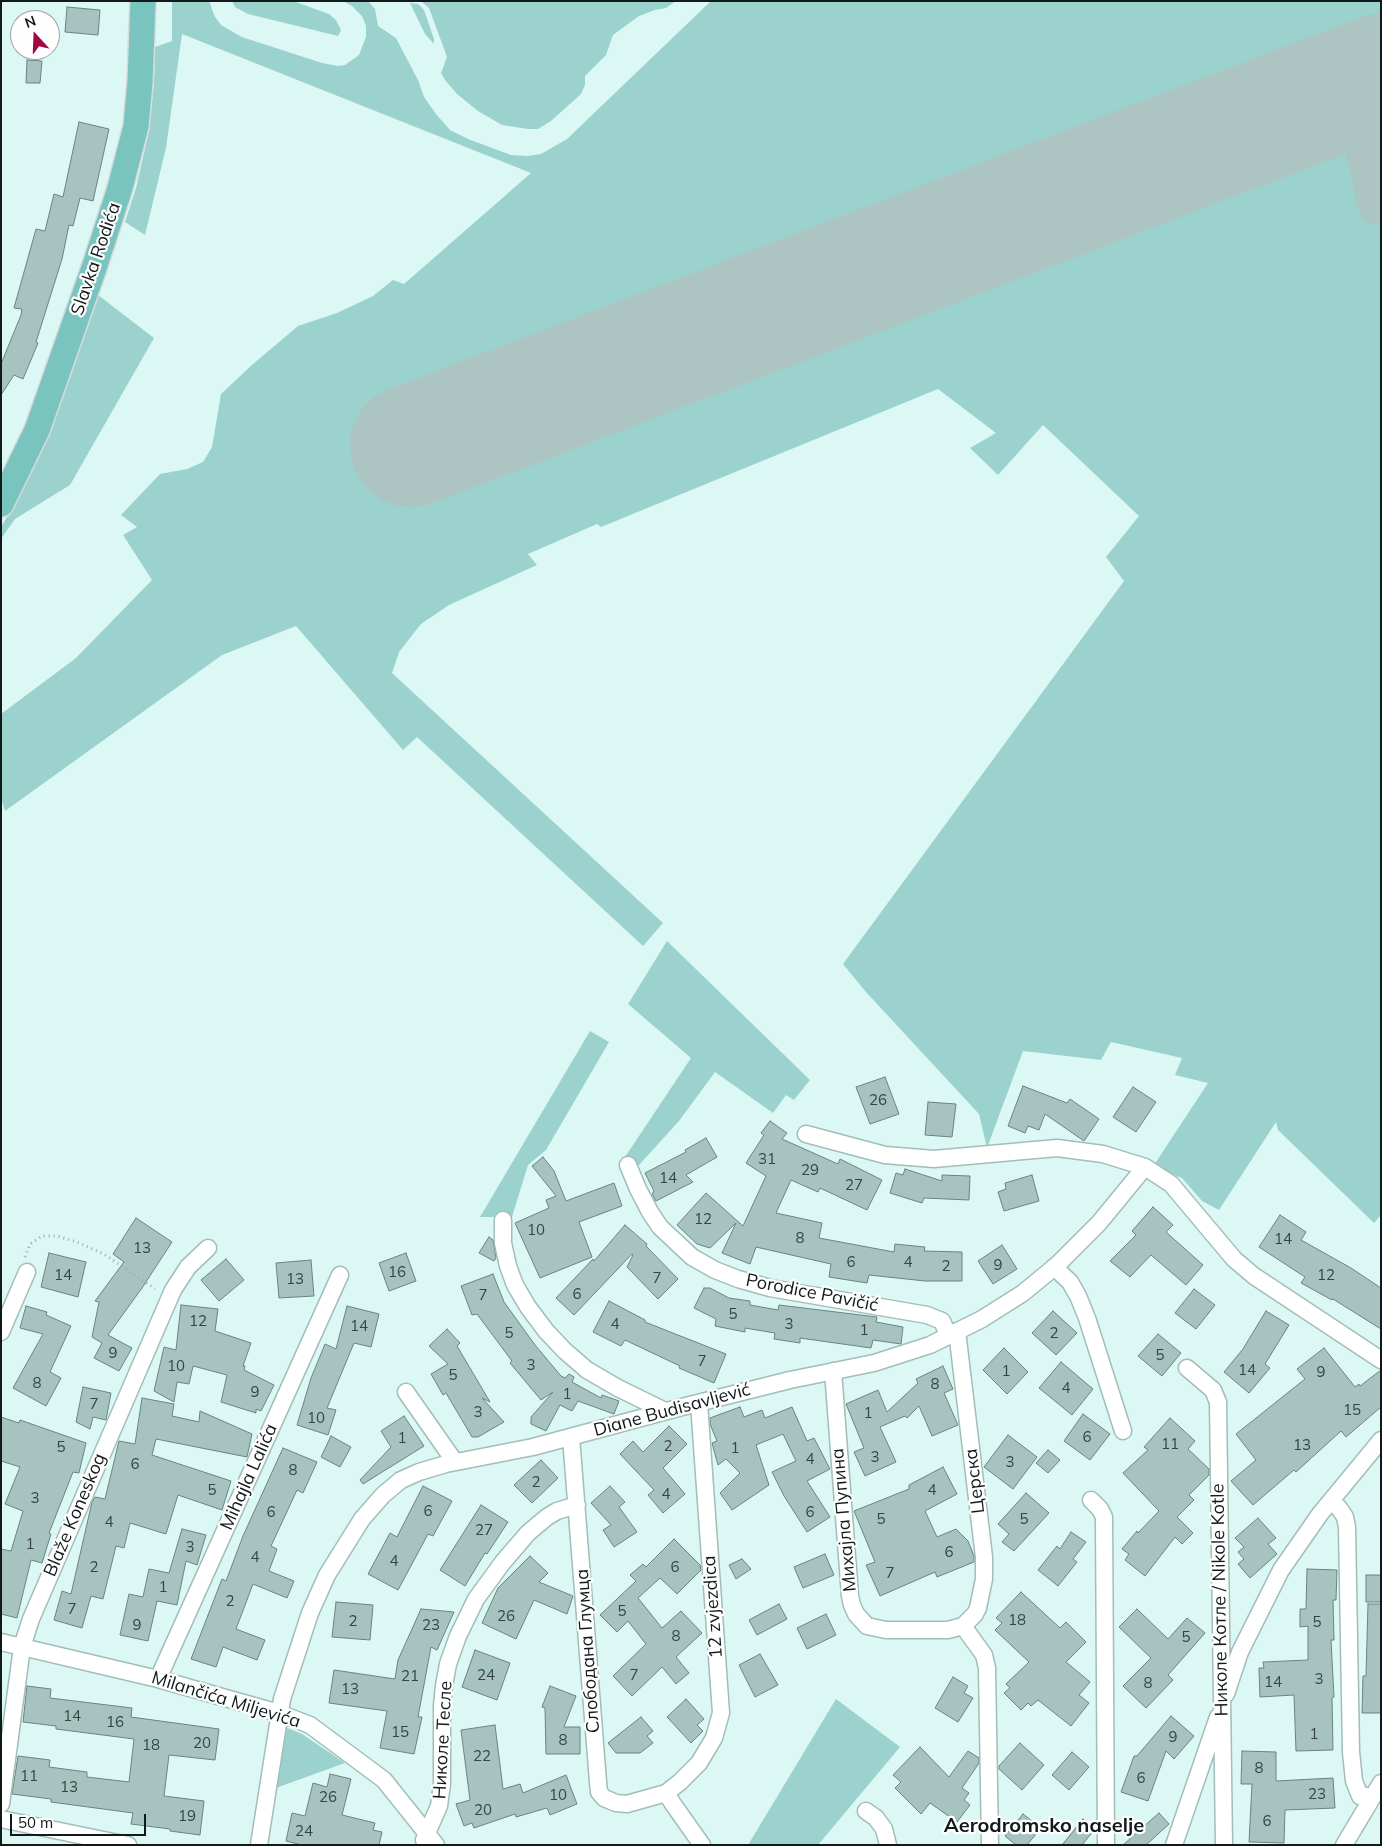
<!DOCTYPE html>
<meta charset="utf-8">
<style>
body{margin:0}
#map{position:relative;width:1382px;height:1846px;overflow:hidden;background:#dbf8f5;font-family:Mulish,sans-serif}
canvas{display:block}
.frame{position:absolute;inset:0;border:2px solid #101a19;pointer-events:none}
.north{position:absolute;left:10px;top:10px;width:50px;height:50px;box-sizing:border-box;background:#fefefe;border:1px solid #9fa3a2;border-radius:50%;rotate:340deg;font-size:14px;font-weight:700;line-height:20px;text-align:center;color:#101a19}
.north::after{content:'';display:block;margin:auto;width:18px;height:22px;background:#a20643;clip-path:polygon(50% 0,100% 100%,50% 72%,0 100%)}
.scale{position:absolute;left:10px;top:1814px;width:136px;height:22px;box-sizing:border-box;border:2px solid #101a19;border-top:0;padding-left:6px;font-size:15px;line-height:18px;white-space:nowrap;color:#101a19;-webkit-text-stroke:4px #fefefe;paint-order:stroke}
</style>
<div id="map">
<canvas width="1382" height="1846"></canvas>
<div class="frame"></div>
<div class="north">N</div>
<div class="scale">50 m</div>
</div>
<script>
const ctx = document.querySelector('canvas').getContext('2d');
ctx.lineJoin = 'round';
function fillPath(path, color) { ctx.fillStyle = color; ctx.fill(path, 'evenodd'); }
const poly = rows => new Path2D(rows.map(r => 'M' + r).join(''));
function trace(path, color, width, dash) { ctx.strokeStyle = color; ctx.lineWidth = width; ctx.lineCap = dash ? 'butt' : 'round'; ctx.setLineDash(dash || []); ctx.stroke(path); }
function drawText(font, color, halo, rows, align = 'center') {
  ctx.font = font + ' Mulish,sans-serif'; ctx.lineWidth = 4.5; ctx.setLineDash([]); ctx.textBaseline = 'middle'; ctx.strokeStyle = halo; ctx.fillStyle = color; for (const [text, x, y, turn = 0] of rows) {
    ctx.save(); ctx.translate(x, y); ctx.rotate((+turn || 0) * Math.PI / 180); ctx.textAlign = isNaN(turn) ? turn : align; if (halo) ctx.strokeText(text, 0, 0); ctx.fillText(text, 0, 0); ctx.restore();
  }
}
fillPath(poly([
 [172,1,209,1,215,17,221,25,242,37,322,63,338,66,345,65,359,55,366,37,366,26,362,16,352,6,343,1,368,1,375,9,378,26,396,38,418,80,424,97,436,114,450,130,468,139,511,155,527,156,541,154,567,139,711,1,1381,1,1381,1215,1374,1223,1278,1130,1276,1122,1219,1210,1202,1201,1182,1178,1168,1172,1150,1171,1208,1083,1175,1075,1182,1058,1111,1042,1101,1060,1023,1051,987,1148,979,1114,865,991,843,964,1124,581,1106,557,1139,516,1043,425,998,475,970,448,996,433,938,389,601,527,597,524,528,554,537,565,449,605,421,624,399,652,392,673,663,923,643,946,417,737,403,750,296,626,222,655,5,811,1,798,1,714,76,658,152,580,123,535,137,527,121,515,160,474,187,469,203,462,212,447,221,394,253,364,298,326,337,313,373,296,393,280,404,284,531,173,182,34,166,148,145,235,125,222,136,188,149,131,154,82,155,47,172,41],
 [232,1,293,1,329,14,336,20,341,30,338,36,248,14,235,7],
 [421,1,676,1,666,8,655,10,639,16,613,35,606,55,585,76,585,85,581,94,551,121,538,129,528,129,502,125,478,111,457,94,445,80,441,73,447,57,429,8],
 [410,3,418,4,424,10,434,39,434,44,425,34],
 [98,295,154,338,70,485,15,519,1,539,1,527,16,502,64,388],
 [667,941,810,1080,794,1100,786,1095,773,1113,715,1072,679,1121,639,1165,624,1167,619,1166,691,1058,628,1004],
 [590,1031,609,1042,546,1150,528,1165,511,1220,499,1217,480,1217],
 [836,1699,900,1747,818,1845,748,1845],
 [285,1727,302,1734,345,1763,273,1789]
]), '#9cd2cd');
trace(poly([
 [1352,86,1374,166,1381,201]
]), '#acc4c2', 49);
trace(poly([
 [411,446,1381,75]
]), '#acc4c2', 122);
const building = poly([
 [67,7,100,10,98,35,65,32,67,7],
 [27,60,42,61,40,83,26,83,27,60],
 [79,122,109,129,93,201,80,198,73,226,69,225,62,259,36,342,38,343,23,379,14,375,1,395,1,364,21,315,22,309,14,308,36,229,45,231,54,194,63,197,79,122],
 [885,1077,899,1114,870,1124,856,1087,885,1077],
 [1023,1086,1067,1103,1070,1099,1099,1119,1084,1141,1045,1114,1039,1130,1028,1126,1025,1133,1008,1126,1023,1086],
 [1133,1087,1156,1102,1136,1132,1113,1117,1133,1087],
 [928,1102,956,1104,952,1137,925,1135,928,1102],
 [770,1121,787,1133,782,1139,838,1164,840,1159,882,1180,867,1210,820,1188,818,1192,791,1180,776,1213,822,1223,819,1238,894,1252,895,1244,925,1247,924,1251,962,1252,962,1281,925,1281,869,1275,867,1283,829,1277,831,1264,756,1247,750,1264,722,1253,736,1223,710,1248,697,1244,677,1225,706,1193,743,1226,766,1176,746,1163,764,1135,761,1133,770,1121],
 [706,1138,717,1157,686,1175,693,1182,656,1201,652,1194,654,1191,645,1173,686,1152,685,1150,706,1138],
 [543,1157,554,1171,566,1201,614,1183,622,1206,579,1222,592,1257,540,1278,515,1223,549,1208,546,1200,556,1196,532,1166,543,1157],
 [905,1169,942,1181,942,1175,970,1176,969,1200,924,1198,922,1203,890,1193,896,1173,903,1175,905,1169],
 [1032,1175,1039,1201,1004,1211,998,1192,1006,1189,1005,1183,1032,1175],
 [1153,1207,1173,1225,1166,1232,1203,1265,1186,1285,1151,1255,1130,1277,1110,1261,1136,1235,1132,1231,1153,1207],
 [1280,1215,1306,1232,1301,1240,1351,1268,1381,1288,1381,1329,1333,1299,1332,1300,1301,1283,1305,1277,1259,1247,1280,1215],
 [136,1218,172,1242,142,1288,108,1335,132,1348,119,1371,94,1358,102,1343,92,1337,99,1302,95,1301,124,1262,113,1254,136,1218],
 [625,1225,647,1244,646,1246,678,1279,658,1299,627,1267,633,1255,632,1254,574,1315,556,1298,593,1259,594,1261,625,1225],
 [489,1237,493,1240,496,1258,494,1261,479,1253,489,1237],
 [1002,1245,1017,1269,993,1284,978,1261,1002,1245],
 [49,1253,86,1262,78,1297,41,1287,49,1253],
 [406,1253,416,1281,389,1291,379,1263,406,1253],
 [226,1259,244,1280,219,1301,201,1280,226,1259],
 [311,1260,314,1296,279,1298,276,1263,311,1260],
 [493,1274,504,1302,535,1345,561,1376,565,1378,569,1374,574,1377,572,1382,601,1398,602,1395,619,1401,614,1414,578,1401,572,1411,560,1405,546,1431,531,1424,531,1417,553,1392,541,1400,510,1363,512,1361,477,1314,472,1315,461,1286,493,1274],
 [704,1288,710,1288,729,1298,750,1301,750,1305,778,1310,779,1305,877,1317,876,1322,903,1327,901,1344,873,1340,871,1348,800,1338,800,1343,774,1339,775,1333,745,1328,745,1332,715,1326,716,1319,694,1308,704,1288],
 [1194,1289,1215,1305,1196,1329,1175,1313,1194,1289],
 [609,1301,645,1320,645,1322,726,1354,714,1383,679,1368,680,1366,625,1340,621,1346,593,1332,609,1301],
 [181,1305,218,1309,215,1331,251,1343,243,1366,245,1366,244,1370,274,1385,261,1411,256,1409,256,1413,221,1402,227,1375,193,1366,189,1384,177,1382,174,1402,154,1391,164,1347,176,1350,181,1305],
 [26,1306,47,1312,46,1315,71,1326,50,1372,61,1378,46,1406,13,1388,43,1334,20,1328,26,1306],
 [347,1306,379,1314,371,1347,354,1343,327,1408,336,1410,328,1435,297,1425,311,1378,325,1344,336,1349,347,1306],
 [1053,1311,1077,1333,1056,1355,1032,1333,1053,1311],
 [1266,1311,1289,1325,1265,1364,1270,1368,1249,1393,1224,1372,1243,1349,1266,1311],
 [447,1329,460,1343,457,1346,490,1402,482,1398,504,1422,478,1437,472,1437,446,1393,443,1395,431,1374,448,1364,429,1346,447,1329],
 [1158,1334,1181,1353,1162,1376,1138,1356,1158,1334],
 [1004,1348,1028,1372,1007,1394,983,1370,1004,1348],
 [1324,1348,1355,1387,1359,1384,1360,1386,1381,1370,1381,1407,1346,1437,1341,1431,1296,1472,1294,1470,1253,1505,1231,1481,1256,1460,1236,1434,1305,1379,1297,1369,1324,1348],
 [1061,1362,1093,1389,1072,1415,1039,1388,1061,1362],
 [943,1366,953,1389,944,1393,958,1425,932,1436,919,1406,907,1418,905,1416,880,1427,896,1462,865,1476,854,1452,864,1448,846,1404,878,1390,887,1412,918,1383,916,1379,943,1366],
 [83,1387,111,1393,106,1420,93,1417,90,1429,76,1422,83,1387],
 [142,1398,174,1404,172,1416,199,1422,200,1411,252,1434,247,1457,156,1439,152,1455,231,1481,222,1510,178,1495,166,1534,130,1523,124,1548,116,1546,103,1599,91,1596,82,1628,54,1620,62,1591,71,1594,92,1502,95,1497,105,1499,119,1441,135,1444,142,1398],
 [740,1407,744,1417,762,1410,765,1418,792,1407,807,1441,814,1438,830,1469,807,1481,830,1517,807,1532,784,1496,772,1472,796,1461,783,1434,756,1445,769,1485,732,1510,720,1493,740,1473,726,1459,718,1465,712,1443,717,1441,710,1424,710,1418,740,1407],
 [1083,1414,1110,1434,1090,1460,1064,1441,1083,1414],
 [404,1416,424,1446,363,1484,360,1480,391,1447,381,1431,404,1416],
 [1,1417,19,1423,20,1420,86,1443,79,1473,73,1472,49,1533,51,1534,42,1563,31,1560,17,1618,1,1614,1,1549,11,1551,23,1511,5,1504,20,1467,1,1461,1,1417],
 [1170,1418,1195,1441,1188,1449,1209,1469,1209,1475,1189,1495,1194,1500,1177,1517,1193,1533,1182,1544,1175,1537,1145,1576,1125,1560,1129,1554,1122,1549,1137,1531,1138,1533,1159,1511,1123,1473,1148,1450,1144,1447,1170,1418],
 [669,1426,687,1444,663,1468,685,1494,663,1513,648,1495,654,1490,620,1454,633,1441,643,1452,669,1426],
 [1008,1435,1037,1457,1013,1489,984,1467,1008,1435],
 [331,1436,351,1447,340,1467,321,1457,331,1436],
 [283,1448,317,1462,303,1493,297,1490,271,1546,277,1549,269,1571,294,1581,287,1598,253,1584,236,1629,265,1640,257,1660,223,1647,216,1667,191,1659,222,1579,226,1581,243,1536,283,1448],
 [1048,1450,1060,1460,1048,1473,1036,1463,1048,1450],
 [541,1460,558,1478,532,1503,514,1485,541,1460],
 [943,1467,957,1494,925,1511,937,1537,956,1529,968,1541,974,1556,974,1562,937,1577,935,1572,880,1596,866,1565,875,1562,854,1511,909,1489,909,1485,943,1467],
 [423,1486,452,1501,433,1536,428,1534,398,1590,368,1574,390,1533,397,1537,423,1486],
 [610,1486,625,1502,619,1507,637,1532,614,1547,603,1530,611,1525,591,1503,610,1486],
 [1026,1493,1049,1513,1014,1551,1002,1542,1009,1534,998,1524,1026,1493],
 [481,1505,508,1522,487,1554,485,1553,465,1586,440,1570,481,1505],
 [1258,1518,1276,1538,1268,1544,1277,1554,1250,1578,1238,1564,1244,1559,1238,1552,1244,1547,1235,1538,1258,1518],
 [182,1529,206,1535,197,1565,186,1561,177,1605,157,1601,148,1641,120,1635,129,1594,143,1597,149,1569,169,1573,182,1529],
 [1071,1532,1086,1542,1073,1559,1077,1562,1058,1586,1038,1570,1057,1546,1060,1549,1071,1532],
 [674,1539,700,1565,701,1570,677,1594,660,1578,638,1598,662,1628,681,1611,702,1633,676,1657,689,1673,676,1684,662,1667,632,1696,613,1676,646,1644,628,1621,617,1632,600,1615,636,1581,630,1575,643,1564,646,1567,674,1539],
 [825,1554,834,1575,803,1588,794,1567,825,1554],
 [530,1556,548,1573,539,1582,573,1596,567,1614,534,1600,516,1639,482,1623,498,1588,530,1556],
 [742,1559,751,1569,736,1579,729,1565,742,1559],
 [1307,1569,1337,1570,1336,1600,1333,1600,1334,1640,1331,1640,1334,1697,1332,1698,1333,1750,1296,1751,1294,1695,1260,1697,1259,1668,1264,1668,1263,1662,1308,1660,1308,1626,1300,1627,1300,1609,1306,1609,1307,1569],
 [1366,1575,1381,1575,1381,1602,1366,1602,1366,1575],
 [1021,1592,1060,1628,1066,1622,1086,1642,1066,1662,1090,1682,1079,1695,1089,1703,1071,1726,1038,1700,1031,1706,1028,1703,1021,1710,1004,1693,1010,1688,1006,1684,1029,1662,995,1630,1002,1623,996,1618,1021,1592],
 [336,1602,373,1605,370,1640,332,1637,336,1602],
 [779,1604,787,1619,757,1635,749,1620,779,1604],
 [1368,1604,1381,1604,1381,1713,1362,1713,1363,1676,1366,1676,1368,1604],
 [421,1609,454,1612,437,1650,431,1647,418,1717,422,1717,414,1754,380,1748,387,1711,329,1703,334,1670,395,1679,398,1660,421,1609],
 [1137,1609,1168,1639,1187,1618,1205,1633,1168,1675,1173,1680,1146,1708,1123,1686,1151,1658,1119,1627,1137,1609],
 [826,1614,836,1635,807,1649,797,1628,826,1614],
 [475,1650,510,1663,497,1700,462,1687,475,1650],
 [760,1654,778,1685,755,1697,739,1665,760,1654],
 [953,1677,968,1686,964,1693,973,1698,958,1722,935,1708,953,1677],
 [27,1686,51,1689,50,1698,132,1708,131,1717,219,1729,215,1760,169,1755,164,1796,204,1801,200,1835,170,1831,170,1829,131,1824,133,1813,51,1802,51,1799,12,1794,18,1756,50,1760,49,1767,87,1772,87,1777,129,1782,134,1739,56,1729,56,1726,23,1722,27,1686],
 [550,1686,576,1696,564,1727,580,1727,580,1754,546,1754,545,1708,542,1707,550,1686],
 [686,1699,704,1719,697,1725,703,1731,691,1743,667,1717,686,1699],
 [1171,1716,1194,1736,1174,1759,1166,1751,1148,1801,1121,1792,1134,1756,1137,1756,1171,1716],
 [641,1717,653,1731,647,1736,653,1743,640,1753,616,1753,608,1743,641,1717],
 [495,1725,503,1789,520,1784,523,1793,566,1775,577,1804,550,1815,547,1808,516,1817,515,1814,474,1828,472,1823,464,1826,456,1804,470,1800,461,1730,495,1725],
 [1020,1743,1044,1765,1022,1790,999,1769,999,1766,1020,1743],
 [920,1747,949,1777,968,1751,979,1758,979,1763,962,1788,969,1793,964,1800,970,1805,957,1822,930,1803,921,1814,895,1788,901,1782,893,1775,920,1747],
 [1242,1751,1276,1752,1276,1781,1333,1778,1335,1808,1285,1810,1284,1843,1249,1842,1252,1784,1241,1784,1242,1751],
 [1072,1752,1089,1767,1069,1790,1052,1775,1072,1752],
 [330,1774,351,1779,342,1815,375,1823,373,1830,382,1832,379,1845,302,1845,286,1841,292,1813,305,1816,313,1783,327,1787,330,1774],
 [1159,1813,1169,1824,1146,1845,1123,1845,1159,1813],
 [1023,1814,1041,1828,1027,1845,1016,1845,1005,1836,1023,1814],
 [1083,1819,1095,1829,1082,1845,1062,1845,1083,1819]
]);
fillPath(building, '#a7c3c0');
trace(building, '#698380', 1);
const minor = poly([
 [806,1134,885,1155,934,1159,1057,1148,1103,1154,1145,1167,1171,1184,1234,1259,1254,1276,1381,1360],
 [628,1165,638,1189,650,1212,660,1227,692,1257,715,1270,738,1279,770,1288,927,1315,942,1321,948,1335],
 [503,1220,503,1243,508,1266,515,1285,528,1307,546,1331,565,1351,587,1370,618,1388,665,1411],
 [1054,1267,1070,1282,1078,1296,1087,1318,1123,1431],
 [1,1332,27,1272],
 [1187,1368,1213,1390,1218,1402,1224,1845],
 [833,1371,850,1596,852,1605,856,1614,867,1626,886,1630,948,1630,963,1626,975,1614,978,1608,984,1579,984,1557,957,1331],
 [406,1392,455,1462],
 [571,1437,598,1782,599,1792,604,1798,616,1803,627,1804,666,1793,680,1782,699,1763,714,1738,721,1713,699,1403],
 [1091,1500,1100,1509,1104,1517,1106,1845],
 [1331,1501,1339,1508,1345,1517,1347,1527,1351,1752,1354,1781,1360,1796,1373,1796],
 [963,1626,984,1655,987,1668,990,1845],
 [1,1642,158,1679,279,1713,310,1725,384,1780,436,1845],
 [158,1679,340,1275],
 [1226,1694,1240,1652,1281,1570,1320,1514,1381,1440],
 [666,1793,673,1804,702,1845],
 [1,1804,22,1647,31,1619,173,1290,188,1267,208,1248],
 [866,1811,876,1818,884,1829,888,1845],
 [1,1819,128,1845],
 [424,1840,439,1806,442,1784,442,1706,444,1686,448,1664,458,1636,476,1599,503,1562,528,1533,547,1517,557,1511,577,1505],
 [259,1845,282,1699,310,1613,327,1575,362,1519,383,1495,401,1480,419,1472,446,1464,533,1447,678,1408,790,1380,874,1363,930,1345,982,1319,1023,1293,1057,1265,1099,1223,1145,1167],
 [1174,1845,1218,1717],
 [1344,1845,1381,1783]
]);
const primary = poly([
 [1,504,37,430,94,268,120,188,136,126,140,82,143,1]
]);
trace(minor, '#a2bdba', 19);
trace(primary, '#d9dada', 28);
trace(poly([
 [25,1257,30,1244,42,1236,57,1236,77,1242,104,1254,155,1289]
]), '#98afac', 3, [1, 4]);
trace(minor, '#fff', 16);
trace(primary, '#79c4bf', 25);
drawText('15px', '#364443', null, [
 ["26",878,1100],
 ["31",767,1159],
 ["29",810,1170],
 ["14",668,1178],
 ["27",854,1185],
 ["12",703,1219],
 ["10",536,1230],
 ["8",800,1238],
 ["14",1283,1239],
 ["13",142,1248],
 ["6",851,1262],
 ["4",908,1262],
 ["9",998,1265],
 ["2",946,1266],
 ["16",397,1272],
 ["14",63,1275],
 ["12",1326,1275],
 ["7",657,1278],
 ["13",295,1279],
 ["6",577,1294],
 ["7",483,1295],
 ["5",733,1314],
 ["12",198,1321],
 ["4",615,1324],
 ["3",789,1324],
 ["14",359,1326],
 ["1",864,1330],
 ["5",509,1333],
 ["2",1054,1333],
 ["9",113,1353],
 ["5",1160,1355],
 ["7",702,1361],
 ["3",531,1365],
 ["10",176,1366],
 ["14",1247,1370],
 ["1",1006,1371],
 ["9",1321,1372],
 ["5",453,1375],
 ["8",37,1383],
 ["8",935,1384],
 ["4",1066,1388],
 ["9",255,1392],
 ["1",567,1394],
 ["7",94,1404],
 ["15",1352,1410],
 ["3",478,1412],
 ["1",868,1413],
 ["10",316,1418],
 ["6",1087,1437],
 ["1",402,1438],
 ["11",1170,1444],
 ["13",1302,1445],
 ["2",668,1446],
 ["5",61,1447],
 ["1",735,1448],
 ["3",875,1457],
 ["4",810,1459],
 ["3",1010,1462],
 ["6",135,1464],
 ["8",293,1470],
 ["2",536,1482],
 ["5",212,1490],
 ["4",932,1490],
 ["4",666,1494],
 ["3",35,1498],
 ["6",428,1511],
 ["6",271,1512],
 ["6",810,1512],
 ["5",881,1519],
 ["5",1024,1519],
 ["4",109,1522],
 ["27",484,1530],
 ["1",30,1544],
 ["3",190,1547],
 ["6",949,1552],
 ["4",255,1557],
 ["4",394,1561],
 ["2",94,1567],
 ["6",675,1567],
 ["7",890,1573],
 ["1",163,1587],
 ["2",230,1601],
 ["7",72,1609],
 ["5",622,1611],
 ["26",506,1616],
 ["18",1017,1620],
 ["2",353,1621],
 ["5",1317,1622],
 ["9",137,1625],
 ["23",431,1625],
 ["8",676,1636],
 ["5",1186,1637],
 ["24",486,1675],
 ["7",634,1675],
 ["21",410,1676],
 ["3",1319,1679],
 ["14",1273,1682],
 ["8",1148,1683],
 ["13",350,1689],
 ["14",72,1716],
 ["16",115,1722],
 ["15",400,1732],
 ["1",1314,1734],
 ["9",1173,1737],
 ["8",563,1740],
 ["20",202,1743],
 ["18",151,1745],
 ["22",482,1756],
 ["8",1259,1768],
 ["11",29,1776],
 ["6",1141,1778],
 ["13",69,1787],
 ["23",1317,1794],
 ["10",558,1795],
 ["26",328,1797],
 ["20",483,1810],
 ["19",187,1816],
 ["6",1267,1821],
 ["24",304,1831]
]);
drawText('18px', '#101a19', '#fefefe', [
 ["Slavka Rodića",96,259,-71],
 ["Porodice Pavičić",812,1293,11],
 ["Diane Budisavljević",672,1410,-15],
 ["Mihajla Lalića",249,1477,-66],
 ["Церска",975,1481,-97],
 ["Blaže Koneskog",75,1515,-67],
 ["Михајла Пупина",844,1520,-95],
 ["Николе Котле / Nikole Kotle",1220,1600,-91],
 ["12 zvjezdica",713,1607,-94],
 ["Слободана Глумца",588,1651,-94],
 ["Milančića Miljevića",226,1700,17],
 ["Николе Тесле",443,1740,-87]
]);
drawText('bold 20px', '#101a19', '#fefefe', [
 ["Aerodromsko naselje",1044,1826]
]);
</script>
